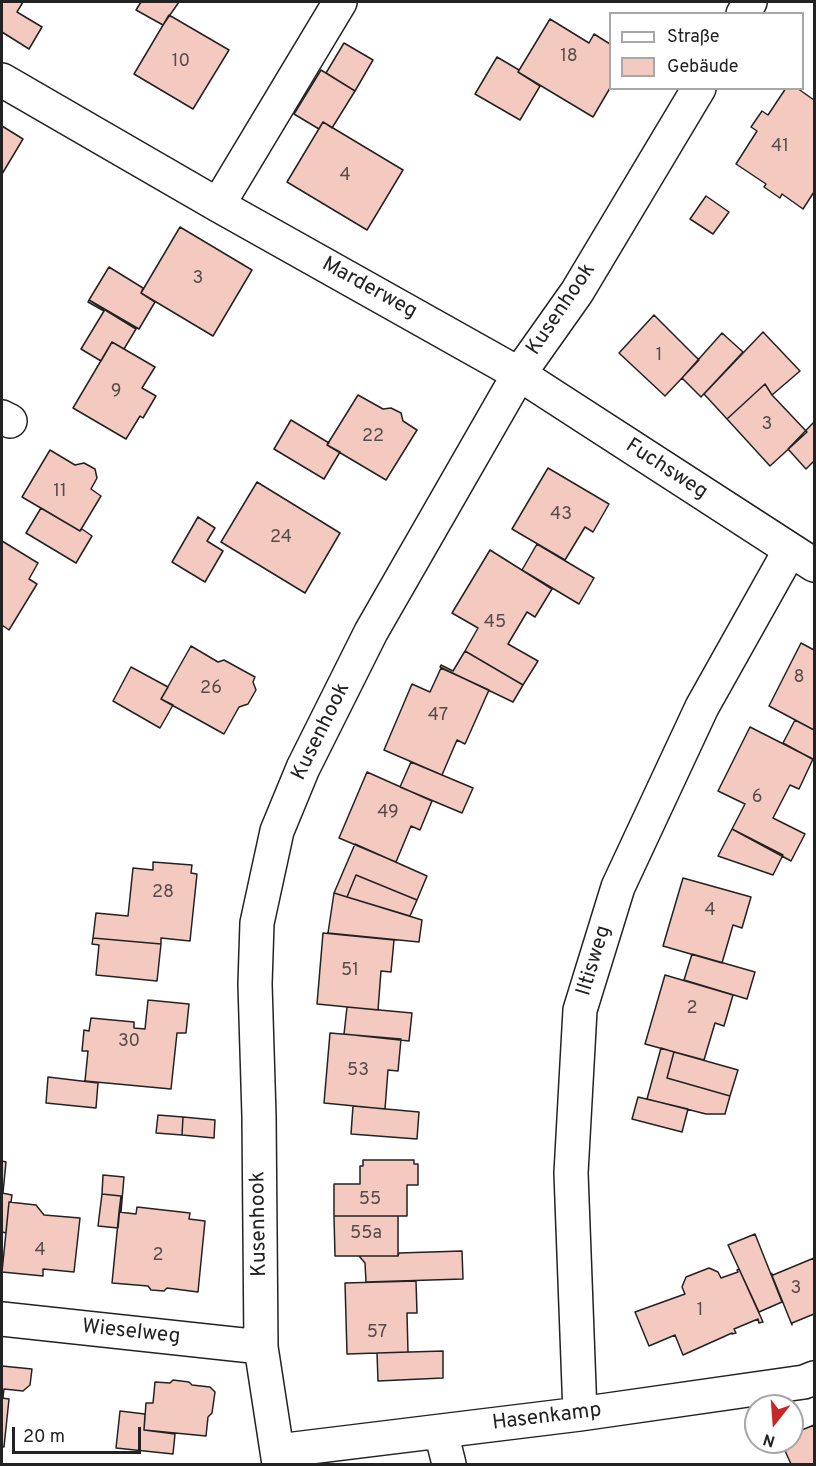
<!DOCTYPE html>
<meta charset="utf-8">
<style>
body{margin:0}
#map{position:relative;width:816px;height:1466px;overflow:hidden;background:#fff;font-family:Overpass,sans-serif}
canvas{display:block}
.frame{position:absolute;inset:0;border:3px solid #222;pointer-events:none}
.legend{position:absolute;left:609px;top:12px;width:195px;height:78px;box-sizing:border-box;background:#fff;border:2px solid #a7a7a7;margin:0;padding:8px 10px;list-style:none;font-size:18px;color:#222}
.legend li{display:flex;align-items:center;gap:12px;height:30px}
.legend b{width:30px;border:2px solid #a7a7a7}
.north{position:absolute;left:744px;top:1394px;width:60px;height:60px;box-sizing:border-box;background:#fff;border:2px solid #a7a7a7;border-radius:50%;rotate:197deg;font-size:16px;font-weight:700;line-height:24px;text-align:center;color:#222}
.north::after{content:'';display:block;margin:auto;width:21px;height:27px;background:#c62828;clip-path:polygon(50% 0,100% 100%,50% 72%,0 100%)}
.scale{position:absolute;left:12px;top:1427px;width:129px;height:27px;box-sizing:border-box;border:3px solid #222;border-top:0;padding-left:8px;font-size:18px;line-height:21px;white-space:nowrap;color:#222;-webkit-text-stroke:4px #fff;paint-order:stroke}
</style>
<div id="map">
<canvas width="816" height="1466"></canvas>
<div class="frame"></div>
<ul class="legend">
<li><b style="height:8px;background:#fff"></b>Straße</li>
<li><b style="height:16px;background:#f3c9c0"></b>Gebäude</li>
</ul>
<div class="north">N</div>
<div class="scale">20 m</div>
</div>
<script>
const ctx = document.querySelector('canvas').getContext('2d');
ctx.lineJoin = 'round';
function fillPath(path, color) { ctx.fillStyle = color; ctx.fill(path, 'evenodd'); }
const poly = rows => new Path2D(rows.map(r => 'M' + r).join(''));
function trace(path, color, width, dash) { ctx.strokeStyle = color; ctx.lineWidth = width; ctx.lineCap = dash ? 'butt' : 'round'; ctx.setLineDash(dash || []); ctx.stroke(path); }
function drawText(font, color, halo, rows, align = 'center') {
  ctx.font = font + ' Overpass,sans-serif'; ctx.lineWidth = 4.5; ctx.setLineDash([]); ctx.textBaseline = 'middle'; ctx.strokeStyle = halo; ctx.fillStyle = color; for (const [text, x, y, turn = 0] of rows) {
    ctx.save(); ctx.translate(x, y); ctx.rotate((+turn || 0) * Math.PI / 180); ctx.textAlign = isNaN(turn) ? turn : align; if (halo) ctx.strokeText(text, 0, 0); ctx.fillText(text, 0, 0); ctx.restore();
  }
}
const building = poly([
 [2,2,23,2,17,12,42,27,29,49,2,32,2,2],
 [141,2,179,2,163,25,136,10,141,2],
 [169,15,229,50,193,109,134,74,169,15],
 [550,19,589,43,594,34,610,44,610,88,593,117,518,72,550,19],
 [344,43,373,60,355,91,326,73,344,43],
 [497,57,519,70,518,72,540,86,520,120,475,94,497,57],
 [321,70,355,91,332,128,323,122,319,129,294,114,321,70],
 [786,88,797,88,814,100,814,192,803,209,782,194,780,198,764,187,766,184,736,164,757,131,751,127,762,111,768,115,786,88],
 [323,122,403,170,367,230,287,182,323,122],
 [2,126,23,139,2,174,2,126],
 [706,196,729,212,713,234,690,219,706,196],
 [180,227,252,270,213,336,141,293,180,227],
 [109,267,143,288,141,293,155,302,139,329,89,300,109,267],
 [89,300,136,329,124,349,112,342,101,361,81,349,104,311,88,302,89,300],
 [654,315,699,360,665,396,619,353,654,315],
 [763,332,800,371,772,395,765,384,727,419,704,394,763,332],
 [722,333,743,352,701,397,682,378,722,333],
 [112,342,155,367,142,388,156,396,143,418,140,416,126,439,73,408,112,342],
 [765,384,772,395,807,432,770,466,727,419,765,384],
 [358,395,383,409,391,408,401,413,403,421,417,430,386,480,327,445,358,395],
 [291,420,329,443,327,445,340,452,324,479,274,449,291,420],
 [814,422,814,461,806,469,788,449,814,422],
 [50,450,75,465,84,463,95,469,97,478,91,489,101,496,80,531,22,497,50,450],
 [548,468,609,504,593,532,585,527,565,560,512,529,548,468],
 [257,482,340,533,305,593,221,542,257,482],
 [41,508,80,531,82,529,92,536,76,563,26,533,41,508],
 [198,517,215,528,207,541,223,551,205,582,172,562,198,517],
 [2,541,38,563,29,579,37,584,9,630,2,625,2,541],
 [537,544,594,578,579,604,522,570,537,544],
 [490,550,552,589,535,617,527,612,508,644,538,661,523,685,465,651,478,628,452,613,490,550],
 [801,643,814,650,814,730,769,706,801,643],
 [191,646,218,662,224,660,255,677,253,682,256,690,248,704,239,707,224,734,161,699,191,646],
 [465,651,523,685,513,702,440,667,441,665,453,671,465,651],
 [131,667,168,687,161,699,173,705,160,728,113,701,131,667],
 [441,668,489,690,465,744,457,740,442,775,384,750,412,684,430,692,441,668],
 [795,720,814,730,814,760,783,743,795,720],
 [750,727,813,759,799,789,790,785,773,818,805,834,791,861,732,829,745,804,718,791,750,727],
 [411,762,473,788,462,813,400,787,411,762],
 [367,772,432,801,420,830,411,826,396,862,339,838,367,772],
 [732,829,783,855,773,875,718,856,732,829],
 [355,844,427,876,417,900,356,875,347,897,334,893,355,844],
 [153,862,192,865,191,873,197,874,190,941,161,938,161,944,93,938,96,913,128,916,133,868,153,870,153,862],
 [356,875,417,900,410,916,347,897,356,875],
 [683,878,751,897,742,928,733,925,722,963,663,946,683,878],
 [334,893,422,920,419,942,328,933,334,893],
 [323,933,394,940,391,972,381,971,378,1010,317,1004,323,933],
 [93,938,161,944,157,981,96,975,99,945,92,944,93,938],
 [692,954,755,972,747,999,684,980,692,954],
 [665,975,733,995,724,1026,715,1023,704,1060,645,1044,665,975],
 [148,1000,189,1004,186,1033,177,1033,171,1089,85,1081,88,1051,82,1051,84,1030,89,1031,91,1018,134,1022,134,1028,145,1029,148,1000],
 [347,1007,412,1013,409,1041,344,1034,347,1007],
 [330,1033,401,1039,398,1071,388,1070,385,1109,324,1103,330,1033],
 [661,1048,674,1052,667,1078,730,1096,725,1114,706,1114,647,1099,661,1048],
 [674,1052,738,1070,730,1096,667,1078,674,1052],
 [48,1077,98,1083,96,1108,46,1103,48,1077],
 [638,1097,688,1109,682,1132,632,1119,638,1097],
 [353,1106,419,1112,417,1139,351,1134,353,1106],
 [158,1115,183,1117,182,1135,156,1133,158,1115],
 [183,1117,215,1120,214,1138,182,1135,183,1117],
 [363,1160,414,1160,414,1164,418,1164,418,1185,407,1185,407,1216,334,1216,334,1184,360,1184,360,1166,363,1166,363,1160],
 [2,1161,6,1162,3,1193,2,1193,2,1161],
 [103,1175,124,1177,121,1212,119,1212,121,1196,102,1194,103,1175],
 [2,1193,12,1195,11,1202,9,1202,6,1233,2,1232,2,1193],
 [102,1194,121,1196,118,1228,98,1226,102,1194],
 [9,1202,36,1205,44,1215,80,1218,74,1272,43,1269,43,1276,2,1272,9,1202],
 [137,1207,190,1213,189,1219,205,1221,198,1292,167,1288,164,1291,151,1290,148,1286,112,1283,119,1212,136,1214,137,1207],
 [334,1216,398,1216,398,1256,335,1256,334,1216],
 [755,1234,782,1302,759,1312,728,1245,755,1234],
 [462,1251,463,1279,366,1282,365,1263,359,1256,398,1256,399,1253,462,1251],
 [814,1258,814,1314,792,1323,792,1325,771,1273,773,1275,814,1258],
 [709,1268,718,1272,721,1278,738,1272,737,1270,739,1269,763,1322,759,1323,758,1319,734,1329,736,1333,732,1334,732,1333,683,1355,675,1335,649,1346,635,1312,685,1294,682,1287,686,1277,709,1268],
 [416,1281,417,1313,407,1313,408,1352,347,1354,345,1283,416,1281],
 [443,1351,443,1378,378,1381,377,1353,443,1351],
 [2,1366,32,1369,30,1385,23,1391,4,1389,3,1398,2,1398,2,1366],
 [173,1380,189,1382,192,1385,210,1387,215,1392,212,1413,208,1417,206,1436,144,1430,146,1403,153,1403,155,1382,170,1383,173,1380],
 [2,1398,9,1399,4,1447,2,1446,2,1398],
 [120,1411,145,1414,144,1430,175,1434,173,1454,116,1448,120,1411],
 [814,1425,814,1464,791,1464,781,1442,792,1442,792,1434,814,1425]
]);
fillPath(building, '#f3c9c0');
trace(building, '#222', 1.5);
const minor = poly([
 [743,14,750,2],
 [2,80,218,205,519,374,814,565],
 [218,205,340,2],
 [2,417,10,421],
 [2,1319,261,1347],
 [580,1414,571,1173,580,1010,618,887,702,707,790,550],
 [441,1432,449,1464],
 [278,1451,580,1414,804,1382,814,1378],
 [279,1464,261,1347,259,1116,255,984,257,923,277,831,303,768,371,632,519,374,577,292,699,88]
]);
trace(minor, '#222', 36);
trace(minor, '#fff', 33);
drawText('18px', '#564c4a', null, [
 ["18",569,57],
 ["10",181,62],
 ["41",780,147],
 ["4",345,176],
 ["3",198,279],
 ["1",659,356],
 ["9",116,392],
 ["3",767,425],
 ["22",373,437],
 ["11",60,492],
 ["43",561,515],
 ["24",281,538],
 ["45",495,623],
 ["8",799,678],
 ["26",211,689],
 ["47",438,716],
 ["6",757,798],
 ["49",388,813],
 ["28",163,893],
 ["4",710,911],
 ["51",350,971],
 ["2",692,1009],
 ["30",129,1042],
 ["53",358,1071],
 ["55",370,1200],
 ["55a",366,1234],
 ["4",40,1251],
 ["2",158,1256],
 ["3",796,1289],
 ["1",700,1311],
 ["57",377,1333]
]);
drawText('21px', '#222', '#fff', [
 ["Marderweg",369,289,29],
 ["Kusenhook",562,310,-56],
 ["Fuchsweg",666,470,33],
 ["Kusenhook",322,732,-64],
 ["Iltisweg",595,961,-73],
 ["Kusenhook",260,1224,-91],
 ["Wieselweg",131,1333,6],
 ["Hasenkamp",547,1418,-7]
]);
</script>
